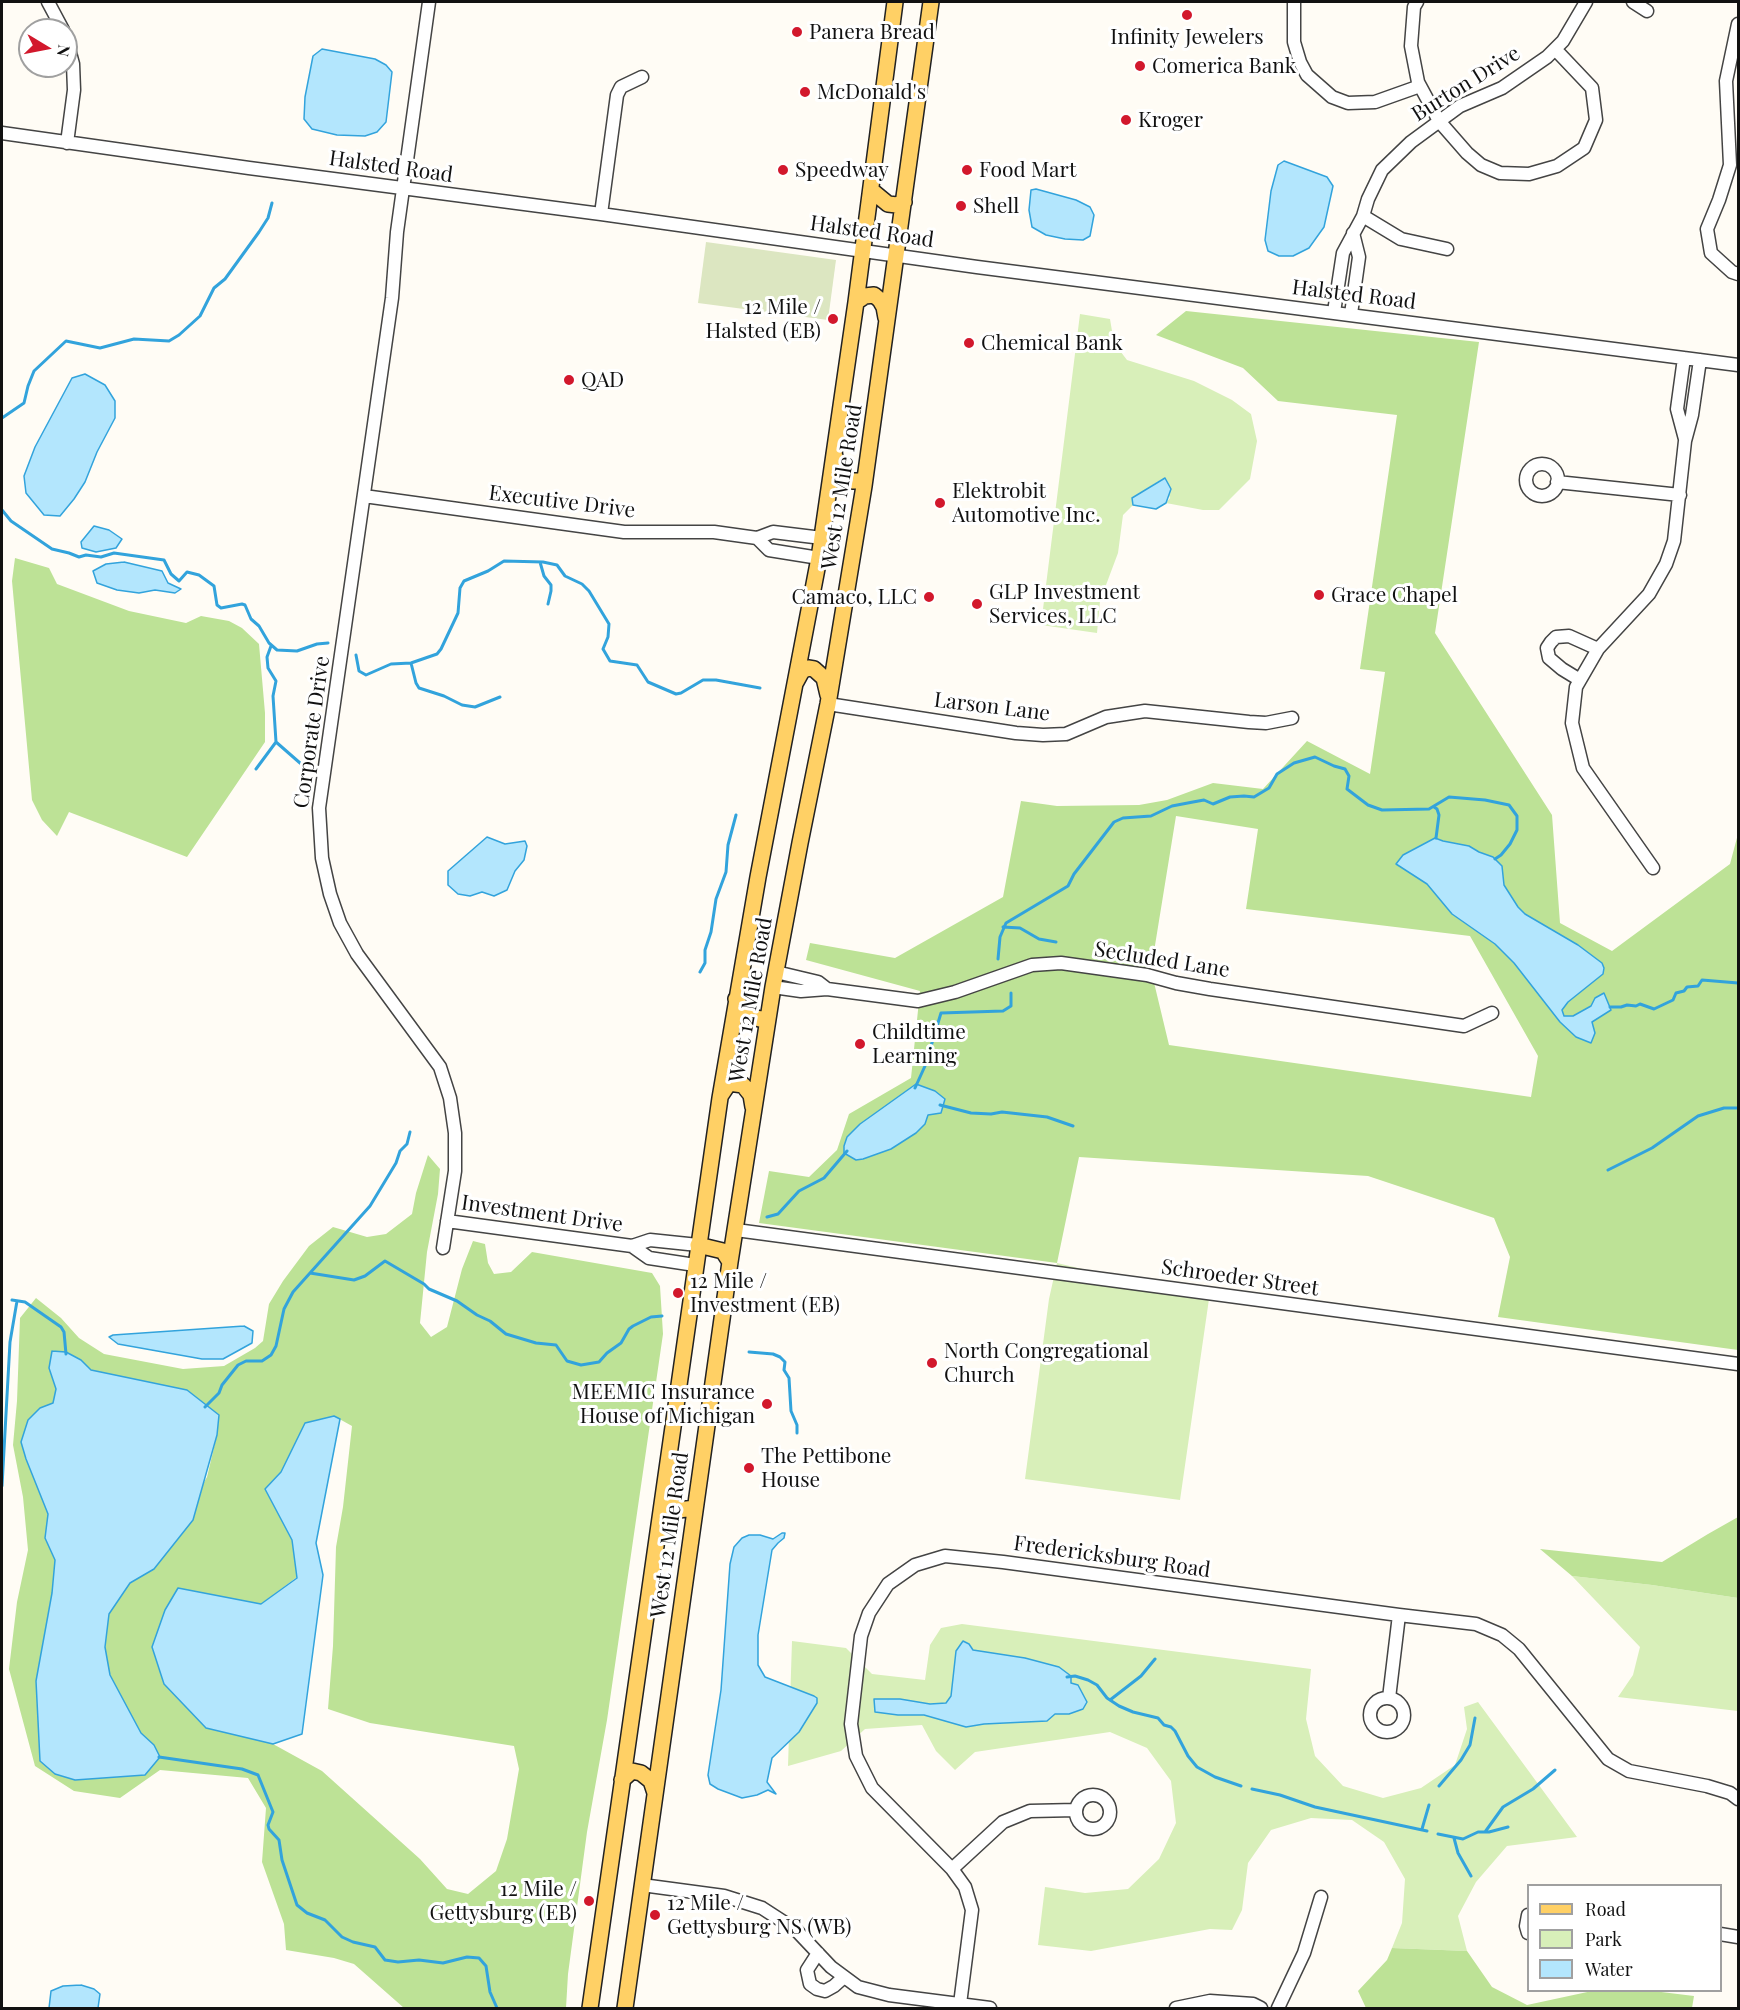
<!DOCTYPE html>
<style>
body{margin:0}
#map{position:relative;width:1740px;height:2010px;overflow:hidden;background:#fffcf5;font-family:"Playfair Display",serif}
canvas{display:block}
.frame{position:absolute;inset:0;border:3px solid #111;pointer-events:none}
.legend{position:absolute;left:1527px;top:1884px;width:195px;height:108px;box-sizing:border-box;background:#fff;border:2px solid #a0a0a0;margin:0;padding:8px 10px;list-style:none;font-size:18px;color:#111}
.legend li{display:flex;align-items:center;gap:12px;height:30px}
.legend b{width:30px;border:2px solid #a0a0a0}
.north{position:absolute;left:18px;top:18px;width:60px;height:60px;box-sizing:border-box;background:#fff;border:2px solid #a0a0a0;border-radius:50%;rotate:100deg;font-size:16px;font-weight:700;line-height:24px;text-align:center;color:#111}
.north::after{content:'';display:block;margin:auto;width:21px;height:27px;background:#d2182c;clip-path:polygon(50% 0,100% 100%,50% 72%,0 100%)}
</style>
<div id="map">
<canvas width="1740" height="2010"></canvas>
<div class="frame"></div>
<ul class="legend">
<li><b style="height:8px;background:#ffd065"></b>Road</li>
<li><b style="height:16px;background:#d8efb9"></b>Park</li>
<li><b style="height:16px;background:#b3e6fd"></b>Water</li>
</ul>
<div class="north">N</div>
</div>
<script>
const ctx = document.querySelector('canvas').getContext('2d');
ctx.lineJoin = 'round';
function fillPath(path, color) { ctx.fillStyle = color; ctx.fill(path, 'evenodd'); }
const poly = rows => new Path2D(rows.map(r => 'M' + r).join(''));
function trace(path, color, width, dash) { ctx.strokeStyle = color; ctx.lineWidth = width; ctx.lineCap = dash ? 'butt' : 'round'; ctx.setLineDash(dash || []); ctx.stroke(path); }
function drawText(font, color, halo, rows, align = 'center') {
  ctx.font = font + ' "Playfair Display",serif'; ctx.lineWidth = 6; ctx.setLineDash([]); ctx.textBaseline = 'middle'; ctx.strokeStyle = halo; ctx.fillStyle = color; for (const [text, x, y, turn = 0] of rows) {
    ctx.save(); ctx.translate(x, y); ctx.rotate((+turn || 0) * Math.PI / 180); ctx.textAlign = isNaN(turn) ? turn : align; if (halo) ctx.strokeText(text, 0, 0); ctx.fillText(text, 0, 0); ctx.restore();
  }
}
fillPath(poly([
 [1080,314,1110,319,1114,343,1127,360,1194,381,1232,400,1251,414,1257,441,1250,479,1219,510,1203,510,1166,503,1170,498,1162,479,1132,498,1133,505,1123,515,1118,553,1100,601,1097,633,1041,625],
 [1057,1263,1209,1299,1180,1500,1025,1479,1049,1299],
 [1572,1576,1652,1585,1738,1598,1738,1711,1618,1697,1633,1675,1640,1647],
 [962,1624,1311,1669,1306,1719,1315,1756,1343,1786,1383,1798,1421,1788,1455,1765,1467,1729,1464,1707,1478,1702,1577,1837,1507,1846,1476,1882,1458,1916,1467,1951,1392,1948,1402,1923,1405,1879,1384,1842,1352,1820,1311,1818,1271,1830,1248,1863,1242,1910,1232,1930,1210,1929,1091,1951,1038,1945,1045,1887,1085,1893,1128,1889,1159,1859,1176,1823,1171,1781,1147,1748,1110,1732,975,1752,955,1770,936,1751,922,1725,865,1729,841,1751,788,1766,792,1641,846,1648,872,1674,925,1680,930,1645,941,1628]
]), '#d8efb9');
fillPath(poly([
 [1186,311,1479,342,1435,633,1552,815,1560,923,1612,951,1730,864,1738,834,1738,1350,1498,1317,1510,1257,1494,1218,1368,1176,1079,1157,1057,1263,759,1223,769,1171,809,1177,837,1150,849,1114,911,1078,920,991,806,960,810,943,895,958,1003,897,1021,801,1057,806,1139,805,1167,800,1213,783,1263,789,1307,741,1370,774,1385,672,1360,669,1397,415,1278,401,1243,368,1156,335],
 [1176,816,1258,829,1246,909,1470,936,1538,1056,1531,1097,1169,1045,1151,970],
 [15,558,49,568,57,584,129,611,186,623,201,616,229,621,242,628,259,644,265,713,265,742,187,857,69,812,57,836,42,820,32,800,12,581],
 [428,1155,440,1169,438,1194,427,1252,420,1323,431,1337,447,1327,462,1269,473,1241,485,1244,488,1263,494,1274,511,1272,532,1252,652,1273,660,1286,663,1334,607,1720,587,1832,568,1974,566,2008,404,2008,354,1964,334,1958,286,1950,284,1924,262,1862,266,1808,248,1778,160,1770,120,1798,74,1791,35,1766,9,1669,17,1602,28,1550,23,1497,13,1445,17,1401,20,1318,36,1298,61,1318,79,1338,104,1354,183,1369,224,1366,255,1348,263,1341,269,1304,283,1281,309,1246,333,1227,367,1237,386,1234,412,1214,416,1193],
 [81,1360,91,1370,187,1390,219,1415,217,1435,207,1477,154,1569,130,1583,109,1614,105,1647,110,1675,141,1733,154,1745,145,1775,75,1780,42,1647,52,1593,55,1560,45,1538,48,1514,26,1459,40,1408,53,1403,56,1389,49,1368],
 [334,1416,352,1426,343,1507,336,1547,333,1646,328,1709,370,1723,514,1746,519,1769,507,1839,496,1871,468,1894,447,1889,420,1859,322,1771,273,1744,206,1728,178,1588,261,1604,297,1577,292,1540,265,1489,281,1472,305,1424],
 [1738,1517,1738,1598,1652,1585,1572,1576,1540,1549,1662,1562,1708,1534],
 [1392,1948,1467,1951,1492,1987,1527,2005,1592,1991,1645,1990,1694,1996,1692,2008,1366,2008,1358,1991,1387,1960]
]), '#bde296');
fillPath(poly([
 [706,242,836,260,828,320,698,303]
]), '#dce6c1');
const water = poly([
 [322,49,375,59,386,65,392,72,386,122,377,132,365,136,337,135,312,129,304,119,305,97,313,56,322,49],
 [1284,161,1327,177,1333,186,1324,227,1309,248,1293,256,1279,256,1268,251,1265,240,1271,191,1278,165,1284,161],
 [1036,189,1076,200,1090,207,1094,215,1090,236,1083,240,1065,239,1046,235,1032,227,1029,210,1031,190,1036,189],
 [85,374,105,385,115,401,115,418,97,452,85,482,74,499,60,516,44,515,26,493,24,476,35,447,72,378,85,374],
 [1165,478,1171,489,1166,503,1156,509,1133,505,1132,498,1165,478],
 [94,526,109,530,122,539,116,548,96,552,82,548,81,542,94,526],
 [124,562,162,571,168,583,181,589,175,593,155,590,139,593,117,590,97,583,93,571,106,564,124,562],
 [487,837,505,844,525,841,527,846,524,860,515,871,507,890,494,896,482,892,470,896,458,894,448,885,448,871,487,837],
 [1435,838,1443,841,1469,846,1479,852,1493,857,1502,866,1504,885,1518,907,1525,914,1578,945,1602,963,1604,968,1603,974,1568,1002,1562,1010,1564,1016,1573,1016,1591,1006,1595,998,1604,993,1611,1010,1592,1022,1595,1033,1591,1043,1576,1037,1560,1022,1514,963,1495,944,1452,914,1427,884,1396,864,1403,855,1435,838],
 [916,1084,935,1091,945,1099,941,1113,928,1115,925,1124,916,1133,891,1149,863,1159,856,1160,844,1153,844,1146,847,1137,860,1124,916,1084],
 [244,1326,253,1331,252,1343,223,1359,202,1359,118,1344,109,1337,113,1335,244,1326],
 [52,1351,66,1352,81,1360,91,1370,187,1390,219,1415,217,1435,193,1520,154,1569,130,1583,109,1614,105,1647,110,1675,141,1733,154,1745,160,1757,145,1775,75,1780,55,1774,40,1761,36,1681,52,1593,55,1560,45,1538,48,1514,26,1459,21,1442,28,1420,40,1408,53,1403,56,1389,49,1368,52,1351],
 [334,1416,340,1419,316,1543,323,1575,302,1734,273,1744,206,1728,164,1684,152,1647,165,1610,178,1588,261,1604,297,1578,292,1540,265,1489,281,1472,305,1423,334,1416],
 [782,1533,785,1533,784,1538,778,1543,772,1550,758,1635,758,1665,765,1677,814,1696,817,1698,817,1703,799,1732,772,1758,767,1782,776,1794,768,1790,757,1795,742,1798,718,1789,710,1784,708,1775,721,1690,730,1564,734,1547,742,1538,749,1535,760,1535,773,1539,782,1533],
 [963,1641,969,1644,973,1650,1025,1658,1059,1667,1071,1676,1071,1683,1078,1685,1087,1702,1083,1709,1069,1714,1055,1714,1047,1721,984,1724,966,1727,924,1715,898,1715,875,1712,874,1699,900,1699,930,1704,946,1703,951,1696,956,1651,963,1641],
 [81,1985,94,1989,100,1994,98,2008,49,2008,51,1991,63,1986,81,1985]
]);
fillPath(water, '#b3e6fd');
trace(water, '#32a3dc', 1.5);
trace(poly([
 [2,418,24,403,28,386,34,371,66,341,100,348,134,339,169,341,179,335,200,316,214,288,225,279,259,232,268,218,272,203],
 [2,510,11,521,52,549,69,553,79,557,86,555,101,557,114,553,164,560,171,574,179,581,187,572,199,575,214,586,217,605,221,608,242,604,245,605,251,619,259,626,269,643,277,650,297,651,317,644,328,643],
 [540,562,544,576,551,585,551,591,548,604],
 [271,646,267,657,268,668,276,681,273,696,276,742,308,770],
 [356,655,359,671,366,675,391,664,411,663,437,654,441,649,458,613,460,588,464,581,488,571,504,561,543,562,557,565,565,576,582,584,589,591,609,624,608,637,603,649,610,661,637,665,648,682,676,694,681,693,703,680,716,680,760,688],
 [411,663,416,683,419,688,444,696,462,705,475,707,500,697],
 [256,769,276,742],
 [1434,807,1437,809,1439,815,1436,838],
 [1003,927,1020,928,1039,939,1056,942],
 [998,959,1000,937,1006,923,1068,886,1074,874,1114,822,1123,818,1151,816,1172,806,1193,802,1204,800,1213,804,1230,797,1244,796,1254,797,1269,788,1277,774,1294,763,1315,757,1334,766,1345,769,1349,776,1347,789,1368,805,1382,810,1429,809,1449,797,1485,800,1509,805,1517,816,1517,830,1510,844,1501,855,1495,859],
 [700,972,705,963,705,950,711,932,716,899,726,872,728,845,736,815],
 [1610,1007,1621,1007,1627,1005,1636,1006,1640,1004,1654,1009,1673,1000,1676,993,1684,991,1687,987,1698,986,1702,980,1738,983],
 [915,1088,925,1066,941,1013,1003,1011,1011,1006,1011,993],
 [940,1105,971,1113,991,1114,1002,1112,1047,1117,1073,1126],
 [1608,1170,1652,1148,1698,1116,1724,1108,1738,1108],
 [767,1217,778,1214,799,1191,824,1178,847,1151],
 [310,1273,354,1280,365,1276,385,1261,424,1284,429,1289,457,1301,477,1315,490,1321,506,1334,536,1343,556,1345,567,1361,581,1365,599,1362,607,1353,621,1343,629,1329,633,1326,651,1317,662,1316],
 [12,1300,25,1302,61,1327,64,1332,66,1354],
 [749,1352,773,1354,780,1357,785,1362,784,1370,789,1378,791,1411,797,1425,797,1433],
 [205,1407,219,1393,222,1385,238,1365,246,1361,262,1361,271,1355,276,1346,284,1309,293,1292,370,1206,396,1163,400,1151,407,1144,410,1132],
 [2,1486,10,1342,17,1301],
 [1067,1677,1075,1676,1088,1680,1097,1685,1107,1698,1119,1706,1133,1712,1158,1718,1164,1725,1171,1727,1175,1731,1188,1756,1197,1767,1215,1777,1241,1786],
 [1110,1700,1141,1676,1155,1659],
 [159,1757,242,1769,258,1775,273,1812,268,1825,269,1829,279,1840,282,1860,297,1905,307,1913,325,1920,342,1937,353,1942,375,1947,385,1960,398,1962,419,1960,443,1963,467,1957,479,1958,486,1966,490,1992,497,2008],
 [1439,1786,1461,1760,1470,1745,1475,1718],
 [1252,1789,1280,1795,1315,1807,1427,1831],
 [1422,1829,1429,1805],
 [1485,1832,1503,1807,1533,1789,1555,1770],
 [1438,1834,1463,1839,1478,1832,1489,1832,1508,1827],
 [1454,1838,1458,1853,1471,1876]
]), '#32a3dc', 3);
const minor = poly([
 [48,2,63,30],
 [429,2,397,232,392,298,319,808,322,858,330,894,340,923,357,954,440,1067,450,1098,455,1133,455,1171,443,1248],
 [1294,2,1294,42,1300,62,1307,75,1332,97,1348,103,1375,102,1420,86],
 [1417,2,1414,7,1411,46,1418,82,1439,121,1467,153,1481,165,1500,173,1529,174,1557,166,1584,148,1596,120,1592,88,1555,49],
 [1633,2,1647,11],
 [1738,24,1726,81,1730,165,1719,200,1707,229,1711,253,1732,272,1738,274],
 [66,38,73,64,74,90,67,143],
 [2,133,249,168,601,214,977,267,1738,365],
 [601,214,617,95,621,87,642,77],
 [1363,216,1401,239,1447,249],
 [1334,312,1343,253,1363,216,1368,199,1382,170,1411,142,1460,106,1502,88,1547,57,1563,41,1586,2],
 [1351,314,1359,257,1353,233],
 [1684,358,1677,409,1685,439],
 '1526 480a16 16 0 1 1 32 0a16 16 0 1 1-32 0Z',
 [1557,482,1680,495],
 [364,496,624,532,714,532,757,538,773,532,822,538],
 [757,538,769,550,819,558],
 [1580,680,1562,669,1549,658,1547,648,1551,642,1556,637,1569,636,1598,649],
 [828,704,1016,733,1043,735,1066,734,1106,717,1145,711,1249,722,1266,723,1292,718],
 [1653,868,1583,768,1572,723,1576,687,1598,649,1649,594,1666,564,1674,541,1685,441,1692,415,1700,360],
 [776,972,818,982,827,989],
 [773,987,801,991,827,989,918,1001,955,992,1032,965,1061,963,1147,975,1176,983,1210,989,1464,1026,1492,1013],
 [447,1221,632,1246,650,1240,698,1245],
 [736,1230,1738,1364],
 [632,1246,649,1258,695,1265],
 [1389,1698,1399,1615],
 '1370 1715a17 17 0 1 1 34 0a17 17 0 1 1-34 0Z',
 '1076 1812a17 17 0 1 1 34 0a17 17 0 1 1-34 0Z',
 [952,1869,1003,1822,1030,1811,1076,1810],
 [642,1885,724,1896,762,1908,796,1930,831,1967,858,1987,889,1995,990,2008],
 [1528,1915,1526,1926,1528,1933],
 [1720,1934,1738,1937],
 [818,1953,807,1970,810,1984,817,1989,825,1991,834,1986,844,1977],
 [960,2004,972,1910,965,1887,952,1869,872,1788,856,1756,851,1724,861,1636,869,1613,888,1584,915,1565,945,1556,1003,1562,1399,1615,1476,1624,1502,1635,1519,1649,1608,1759,1629,1771,1707,1786,1730,1793,1738,1799],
 [1176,2008,1210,2001,1253,2004,1261,2008],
 [1278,2008,1304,1953,1321,1897]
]);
const major = poly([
 [871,190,888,204,897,205,904,202],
 [856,302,865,296,874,295,880,300,884,307,886,318],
 [834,454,840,470,846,478,852,481,864,481],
 [796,682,802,671,808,668,814,669,824,678,828,695],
 [736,999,745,1015,760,1019,768,1018],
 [721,1095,729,1083,743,1085,751,1095,753,1107],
 [698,1245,723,1251,730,1262],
 [664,1493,671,1504,678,1510,695,1508],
 [622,1780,632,1771,641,1773,651,1781,655,1793],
 [590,2008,720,1098,758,877,819,558,856,302,895,2],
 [625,2008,730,1262,773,987,800,843,828,704,864,486,931,2]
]);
trace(minor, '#444', 15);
trace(major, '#222', 18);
trace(minor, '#fff', 12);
trace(major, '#ffd065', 15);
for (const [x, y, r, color] of [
 [1187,15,6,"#d2182c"],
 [797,32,6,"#d2182c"],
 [1140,66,6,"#d2182c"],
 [805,92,6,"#d2182c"],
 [1126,120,6,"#d2182c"],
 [783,170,6,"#d2182c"],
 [967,170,6,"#d2182c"],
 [961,206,6,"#d2182c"],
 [833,319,6,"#d2182c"],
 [969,343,6,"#d2182c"],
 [569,380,6,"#d2182c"],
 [940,503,6,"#d2182c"],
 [1319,595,6,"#d2182c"],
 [929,597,6,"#d2182c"],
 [977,604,6,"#d2182c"],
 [860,1044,6,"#d2182c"],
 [678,1293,6,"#d2182c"],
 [932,1363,6,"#d2182c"],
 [767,1404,6,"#d2182c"],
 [749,1468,6,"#d2182c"],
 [589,1901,6,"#d2182c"],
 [655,1915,6,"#d2182c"]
]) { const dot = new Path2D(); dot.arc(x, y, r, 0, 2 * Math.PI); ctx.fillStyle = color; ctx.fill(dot); trace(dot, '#fff', 2); }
drawText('21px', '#111', '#fff', [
 ["Panera Bread",809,32],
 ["Infinity Jewelers",1187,37,"center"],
 ["Comerica Bank",1152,66],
 ["McDonald's",817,92],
 ["Kroger",1138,120],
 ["Speedway",795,170],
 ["Food Mart",979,170],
 ["Shell",973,206],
 ["12 Mile /",821,307,"right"],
 ["Halsted (EB)",821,331,"right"],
 ["Chemical Bank",981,343],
 ["QAD",581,380],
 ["Elektrobit",952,491],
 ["Automotive Inc.",952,515],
 ["GLP Investment",989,592],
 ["Services, LLC",989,616],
 ["Grace Chapel",1331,595],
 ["Camaco, LLC",917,597,"right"],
 ["Childtime",872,1032],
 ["Learning",872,1056],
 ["12 Mile /",690,1281],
 ["Investment (EB)",690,1305],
 ["North Congregational",944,1351],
 ["Church",944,1375],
 ["MEEMIC Insurance",755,1392,"right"],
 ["House of Michigan",755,1416,"right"],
 ["The Pettibone",761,1456],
 ["House",761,1480],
 ["12 Mile /",577,1889,"right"],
 ["Gettysburg (EB)",577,1913,"right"],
 ["12 Mile /",667,1903],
 ["Gettysburg NS (WB)",667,1927]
], 'left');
drawText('21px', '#111', '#fff', [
 ["Burton Drive",1466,84,-32],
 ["Halsted Road",391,167,8],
 ["Halsted Road",872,232,8],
 ["Halsted Road",1354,295,7],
 ["West 12 Mile Road",842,487,-81],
 ["Executive Drive",562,502,7],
 ["Larson Lane",992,707,7],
 ["Corporate Drive",312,732,-82],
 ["Secluded Lane",1162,960,9],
 ["West 12 Mile Road",751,1000,-80],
 ["Investment Drive",542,1214,8],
 ["Schroeder Street",1240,1278,8],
 ["West 12 Mile Road",670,1535,-82],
 ["Fredericksburg Road",1112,1557,8]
]);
</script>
